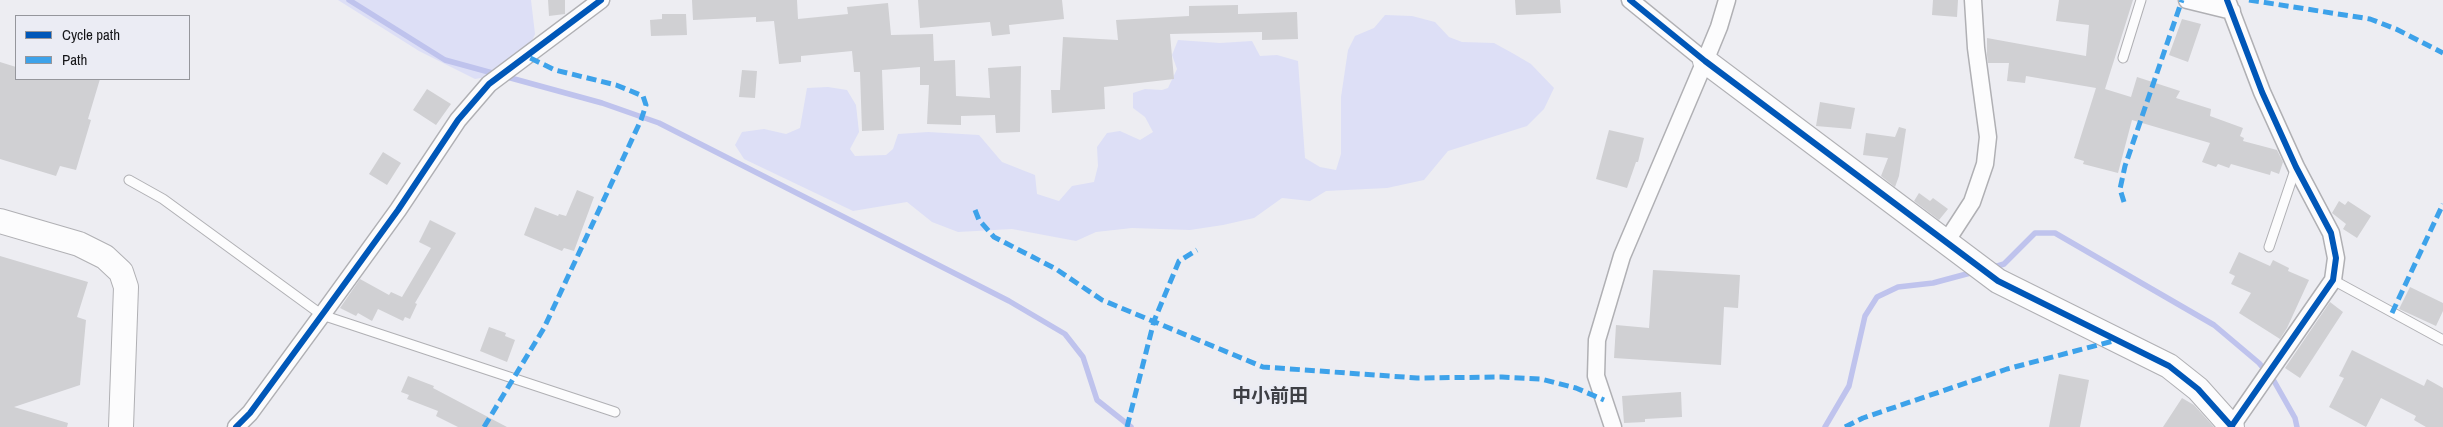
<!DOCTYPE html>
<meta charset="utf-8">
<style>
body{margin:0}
#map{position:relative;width:2443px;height:427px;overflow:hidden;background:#ededf2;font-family:"Archivo Narrow",sans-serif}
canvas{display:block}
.legend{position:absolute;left:15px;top:15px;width:175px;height:65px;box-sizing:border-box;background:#ebecf4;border:1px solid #95969c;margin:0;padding:6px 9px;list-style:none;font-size:15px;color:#151518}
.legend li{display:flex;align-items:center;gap:10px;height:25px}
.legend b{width:25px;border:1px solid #95969c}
</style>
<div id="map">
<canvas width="2443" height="427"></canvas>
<ul class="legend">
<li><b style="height:6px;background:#0057b8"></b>Cycle path</li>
<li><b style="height:6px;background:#3da2ea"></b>Path</li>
</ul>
</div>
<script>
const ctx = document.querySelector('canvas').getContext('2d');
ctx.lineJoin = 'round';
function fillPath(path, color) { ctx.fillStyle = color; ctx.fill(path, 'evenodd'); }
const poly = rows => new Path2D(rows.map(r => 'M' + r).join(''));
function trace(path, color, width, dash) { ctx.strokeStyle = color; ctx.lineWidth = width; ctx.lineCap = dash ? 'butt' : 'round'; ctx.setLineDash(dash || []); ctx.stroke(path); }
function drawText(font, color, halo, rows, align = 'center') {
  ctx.font = font + ' "Archivo Narrow","Noto Sans JP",sans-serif'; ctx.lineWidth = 4.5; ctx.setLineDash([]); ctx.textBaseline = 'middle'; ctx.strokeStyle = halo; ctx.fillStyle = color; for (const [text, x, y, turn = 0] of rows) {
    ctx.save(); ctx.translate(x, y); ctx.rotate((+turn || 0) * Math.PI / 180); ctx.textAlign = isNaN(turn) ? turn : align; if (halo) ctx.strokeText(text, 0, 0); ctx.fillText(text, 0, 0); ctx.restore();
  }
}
fillPath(poly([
 [338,0,531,0,535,34,529,48,486,77,475,79,419,51],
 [1385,15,1412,16,1435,22,1449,37,1462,42,1494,43,1514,54,1531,64,1554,88,1544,109,1527,126,1448,151,1424,180,1387,188,1326,191,1310,201,1282,198,1254,218,1223,225,1190,230,1132,228,1096,232,1076,241,1012,229,958,232,932,222,907,202,853,211,744,159,735,145,742,132,764,129,786,134,800,128,807,88,828,87,847,90,856,105,859,132,850,149,855,156,886,155,893,149,898,134,928,132,979,135,1002,162,1035,175,1037,194,1059,201,1072,186,1094,182,1098,166,1097,147,1107,133,1120,131,1140,140,1153,132,1145,117,1133,108,1133,93,1145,89,1162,90,1168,88,1177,69,1172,55,1178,40,1220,43,1252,41,1260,56,1277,55,1298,61,1305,158,1320,167,1336,170,1341,154,1341,97,1348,50,1355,36,1374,28]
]), '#dddff6');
trace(poly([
 [349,0,445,60,602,103,659,123,1009,301,1065,334,1083,357,1097,400,1131,427],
 [1991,268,2004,264,2035,233,2055,233,2214,325,2259,363,2274,381,2295,418,2297,427],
 [1825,427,1849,386,1865,316,1877,297,1898,287,1933,283,1974,272]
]), '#bfc3ed', 5.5);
fillPath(poly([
 [548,0,565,0,565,14,549,16],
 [692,0,797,0,798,19,848,14,847,7,888,3,891,35,933,34,934,61,955,60,956,96,990,98,988,68,1021,66,1020,132,996,133,995,115,961,116,961,125,927,124,929,85,920,85,920,67,882,70,884,130,862,131,860,72,854,72,852,51,801,56,801,62,779,64,774,21,756,22,756,17,693,20],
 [918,0,1062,0,1064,19,1009,25,1010,34,992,36,990,22,920,28],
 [1515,0,1560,0,1561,13,1516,15],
 [1933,0,1958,0,1957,17,1932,15],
 [2059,0,2133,0,2105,89,2131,97,2137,77,2180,91,2176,98,2211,109,2210,116,2243,128,2240,136,2244,138,2243,141,2277,150,2283,162,2279,174,2271,171,2270,175,2231,164,2229,168,2218,164,2216,167,2202,162,2210,143,2132,120,2118,173,2083,164,2084,161,2074,158,2096,88,2026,76,2025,83,2007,81,2009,63,1988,63,1987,55,1987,38,2086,56,2089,25,2056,21],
 [1238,5,1238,14,1297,12,1298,39,1262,40,1262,32,1170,34,1174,79,1104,87,1105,109,1052,113,1051,90,1060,90,1063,37,1118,40,1116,20,1189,16,1189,6],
 [662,14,686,14,687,35,651,36,650,20,662,19],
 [2182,19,2201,24,2188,62,2169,55],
 [0,62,16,67,16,79,100,79,88,119,91,120,76,170,60,166,56,176,0,159],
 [742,70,757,71,755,98,739,97],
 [427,89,451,104,436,125,413,110],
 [1820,102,1855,108,1851,129,1816,126],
 [1899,127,1906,129,1899,176,1895,187,1881,176,1888,158,1863,155,1866,133,1895,137],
 [1609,130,1644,138,1638,162,1636,162,1627,188,1596,179],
 [383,152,401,163,387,185,369,174],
 [577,190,594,197,574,251,564,248,562,251,524,235,535,207,558,216,559,214,566,216],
 [1919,193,1930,201,1933,198,1948,209,1939,220,1914,201],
 [2339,201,2345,205,2348,201,2371,216,2357,238,2343,229,2346,224,2332,213],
 [430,220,456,233,415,303,417,304,410,319,405,317,403,321,378,309,372,321,358,313,356,316,340,308,360,279,389,295,391,292,402,297,431,248,419,242],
 [2239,252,2270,266,2273,260,2289,268,2288,271,2309,280,2287,328,2280,339,2239,313,2251,293,2231,284,2235,276,2229,273],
 [0,256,88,282,77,317,86,320,80,385,14,407,68,423,67,427,0,427],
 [1653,270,1740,275,1738,308,1724,307,1721,365,1614,358,1616,325,1649,328],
 [2410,287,2443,303,2443,311,2436,326,2399,309],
 [2330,302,2343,312,2300,378,2285,368],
 [489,327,506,333,505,336,515,340,507,362,480,351],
 [2352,350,2424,386,2427,379,2443,388,2443,427,2426,427,2414,420,2416,416,2381,398,2366,427,2329,407,2344,378,2339,376],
 [2059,374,2089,380,2080,427,2049,427],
 [408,376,434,386,433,388,507,427,458,427,436,416,438,411,407,399,409,395,401,392],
 [1681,392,1682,417,1645,419,1645,422,1624,423,1622,396],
 [2182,398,2194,405,2214,427,2163,427]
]), '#d0d0d3');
const lane = poly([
 [2123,58,2141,0],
 [129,180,163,199,322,315,615,412],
 [2269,247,2296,167],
 [2333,280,2443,340]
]);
const street = poly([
 [1630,0,1705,61],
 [2187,0,2232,11],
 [2227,0,2262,92,2296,167,2331,233,2336,258,2333,280,2231,427],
 [1946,242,1972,202,1985,164,1988,137,1976,48,1973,0],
 [236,427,250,413,327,308,398,210,458,120,489,84,601,0],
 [1613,427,1596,376,1597,340,1622,256,1705,61,1719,27,1727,0]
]);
const secondary = poly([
 [1705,61,1998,281,2169,366,2198,389,2232,427],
 [0,221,79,244,105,257,121,272,126,287,121,427]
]);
trace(lane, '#b0b0b4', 11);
trace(street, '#b0b0b4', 19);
trace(secondary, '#b0b0b4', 26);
trace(lane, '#fcfcfd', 9);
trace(street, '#fcfcfd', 16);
trace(secondary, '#fcfcfd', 24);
trace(poly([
 [2249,0,2370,19,2396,29,2443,53],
 [2124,202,2120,189,2125,166,2182,0],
 [975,210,979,220,994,237,1056,269,1102,300,1263,367,1417,378,1502,377,1541,379,1576,388,1604,400],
 [2392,313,2443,204],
 [484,427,544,328,641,120,646,105,643,96,616,85,555,70,526,56],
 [1127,427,1154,321,1179,261,1197,250],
 [1845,427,1863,418,2007,369,2117,340]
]), '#3da2ea', 5, [10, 5]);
trace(poly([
 [1630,0,1705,61,1998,281,2169,366,2198,389,2232,427],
 [2227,0,2262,92,2296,167,2331,233,2336,258,2333,280,2231,427],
 [236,427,250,413,327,308,398,210,458,120,489,84,601,0]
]), '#0057b8', 6);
drawText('bold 19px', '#3e3f44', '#ebecf4', [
 ["中小前田",1270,397]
]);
</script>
